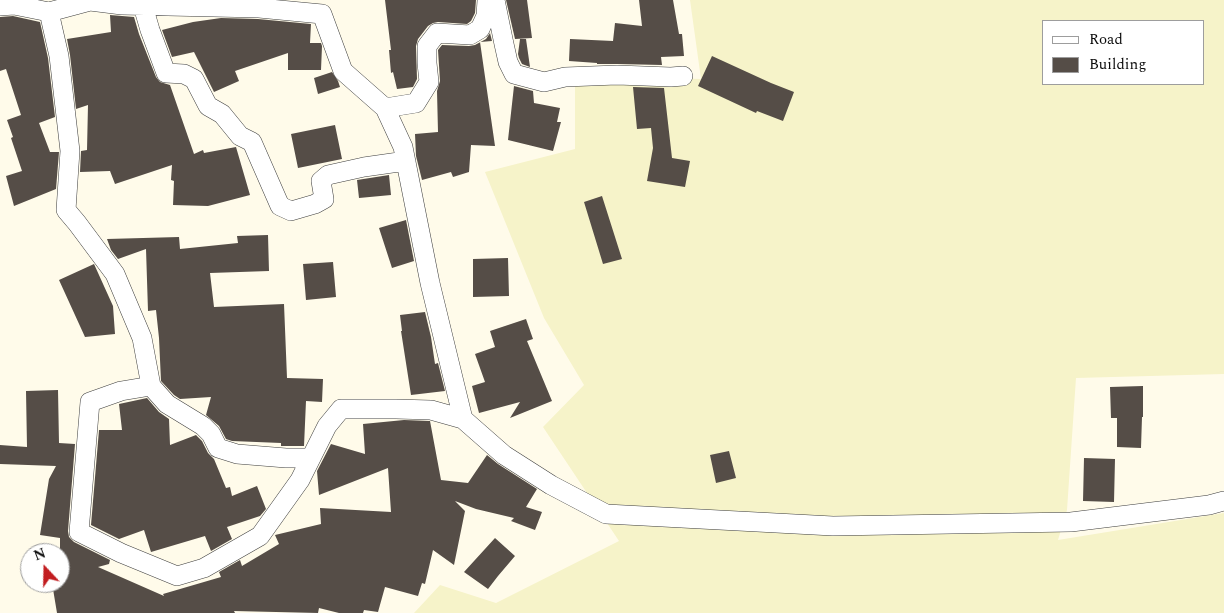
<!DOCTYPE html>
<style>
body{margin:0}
#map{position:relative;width:1224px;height:613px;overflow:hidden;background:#fffbea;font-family:Spectral,serif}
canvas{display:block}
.legend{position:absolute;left:1042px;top:20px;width:162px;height:65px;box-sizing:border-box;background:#fff;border:1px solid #9d9d9d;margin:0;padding:6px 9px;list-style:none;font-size:15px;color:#0b0b0b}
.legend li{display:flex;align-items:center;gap:10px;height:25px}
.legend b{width:25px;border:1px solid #9d9d9d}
.north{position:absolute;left:20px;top:543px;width:50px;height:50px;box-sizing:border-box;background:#fff;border:1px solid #9d9d9d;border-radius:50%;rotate:339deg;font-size:14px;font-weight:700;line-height:20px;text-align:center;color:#0b0b0b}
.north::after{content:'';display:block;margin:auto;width:18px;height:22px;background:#c21d20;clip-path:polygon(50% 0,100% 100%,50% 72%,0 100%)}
</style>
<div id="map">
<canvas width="1224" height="613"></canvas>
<ul class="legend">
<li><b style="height:6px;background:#fff"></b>Road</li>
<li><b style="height:14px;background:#554d47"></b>Building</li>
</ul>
<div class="north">N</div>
</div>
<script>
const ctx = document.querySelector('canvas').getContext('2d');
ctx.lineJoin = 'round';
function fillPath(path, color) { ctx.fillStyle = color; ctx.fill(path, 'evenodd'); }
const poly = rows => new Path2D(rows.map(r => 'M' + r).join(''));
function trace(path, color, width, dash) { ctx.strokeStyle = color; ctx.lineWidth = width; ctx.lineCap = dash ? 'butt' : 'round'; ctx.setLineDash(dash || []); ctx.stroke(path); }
fillPath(poly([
 [690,0,1224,0,1224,374,1076,378,1067,510,1058,540,1224,513,1224,613,414,613,440,585,496,603,619,541,543,427,584,385,544,318,485,172,575,149,575,75,701,79],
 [1043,21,1203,21,1203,84,1043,84]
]), '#f6f3c9');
fillPath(poly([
 [385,0,476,0,475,13,471,21,467,24,438,22,433,23,428,26,418,39,416,46,417,79,413,87,397,89,393,72,391,73,389,50,391,50],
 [506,0,527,0,532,38,515,39],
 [639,0,673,0,679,34,682,34,684,56,661,57,662,65,617,64,597,64,597,63,569,61,570,39,613,41,615,23,642,26],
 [110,15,134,17,139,34,156,77,160,82,170,85,194,154,203,150,204,153,236,147,250,195,208,206,173,205,174,181,171,180,172,165,115,184,110,171,80,172,81,151,87,150,88,105,76,109,70,55,67,39,111,32],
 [13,16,40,22,48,58,55,117,39,123,50,152,59,152,56,189,14,206,6,176,22,171,11,138,13,137,7,120,21,115,6,69,0,71,0,17],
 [221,18,258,19,311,24,310,43,321,43,322,46,321,70,288,70,288,53,235,71,239,81,214,92,194,52,172,57,162,30,193,22],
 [490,33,492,41,480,42,495,146,471,145,469,172,453,177,451,172,422,180,416,156,415,134,438,132,437,91,440,81,438,50,442,45,469,46,475,45,486,39],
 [520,39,526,39,530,67,522,64,519,58,518,54],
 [712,56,771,83,794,92,783,121,757,111,756,113,698,86],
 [332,72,338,81,340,87,318,94,314,78],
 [514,86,533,91,534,103,560,108,557,122,561,122,553,151,508,140],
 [633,87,664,88,672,158,690,161,685,187,647,181,653,148,651,128,637,129],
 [335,125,342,159,298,168,291,134],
 [389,175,391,195,359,198,357,180],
 [602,196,622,259,603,264,584,202],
 [406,220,414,261,392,268,379,228],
 [268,235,269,271,210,273,214,307,284,304,287,378,323,379,322,402,306,401,304,446,281,446,281,443,232,441,226,439,219,426,206,415,211,397,180,399,174,395,161,381,159,338,156,310,148,311,146,249,118,259,111,250,107,239,179,237,180,249,238,243,237,236],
 [508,258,509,296,473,297,473,259],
 [333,262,336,297,306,300,303,264],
 [94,264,113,306,115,334,85,337,59,280],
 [425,312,431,337,435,364,438,363,445,391,411,395,401,331,402,331,400,315],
 [526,319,533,339,527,341,552,401,510,418,520,402,479,413,472,386,485,382,475,354,495,347,490,331],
 [1143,386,1143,417,1142,417,1141,448,1117,447,1117,418,1111,418,1110,387],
 [58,390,59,443,75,444,68,531,69,537,74,542,110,560,109,564,98,567,164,596,163,594,221,577,219,572,240,560,242,566,279,544,275,535,321,524,320,508,391,512,388,468,319,495,317,471,331,444,365,454,363,424,404,420,430,421,441,480,468,483,487,455,498,464,537,489,526,507,542,512,535,530,511,521,514,518,476,509,455,501,465,511,454,565,433,550,425,584,422,583,418,596,385,587,378,612,364,610,363,613,339,613,319,608,318,613,234,611,235,613,57,613,52,583,60,583,60,538,40,535,49,479,56,466,0,464,0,445,27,447,26,391],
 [147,398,159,412,169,419,170,445,196,435,202,441,208,453,214,459,226,488,230,487,232,496,257,486,266,509,260,516,227,527,232,539,211,551,205,536,151,552,144,530,119,539,91,525,99,430,122,430,119,404],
 [729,451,736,478,716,483,710,455],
 [1084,458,1115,459,1114,502,1083,501],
 [495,538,515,556,498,576,488,589,464,572]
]), '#554d47');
const minor = poly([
 [495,0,504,44,508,62,514,74,544,82,565,77,617,75,671,77,683,76],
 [0,6,14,5,49,12,90,1,122,5,259,8,322,14,343,71,385,108,403,147,430,283,463,419,504,455,551,485,606,514,833,526,1071,522,1209,505,1224,501],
 [143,6,150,30,166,73,184,74,194,79,208,106,222,114,240,136,252,142,280,206,291,211,315,204,324,199,321,181,328,175,364,167,406,161],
 [49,12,59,56,70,151,66,210,77,223,115,274,142,338,151,386,121,391,90,402,79,532,121,553,177,576,204,568,260,536,300,480,327,426,341,409,396,409,431,410,463,419],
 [385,108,416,103,429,82,427,63,427,46,437,33,470,35,480,29,486,16,487,0],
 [151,386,167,404,203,426,211,434,218,448,237,454,286,458,311,458]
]);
trace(minor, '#3e3e3e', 20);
trace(minor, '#fff', 19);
</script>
